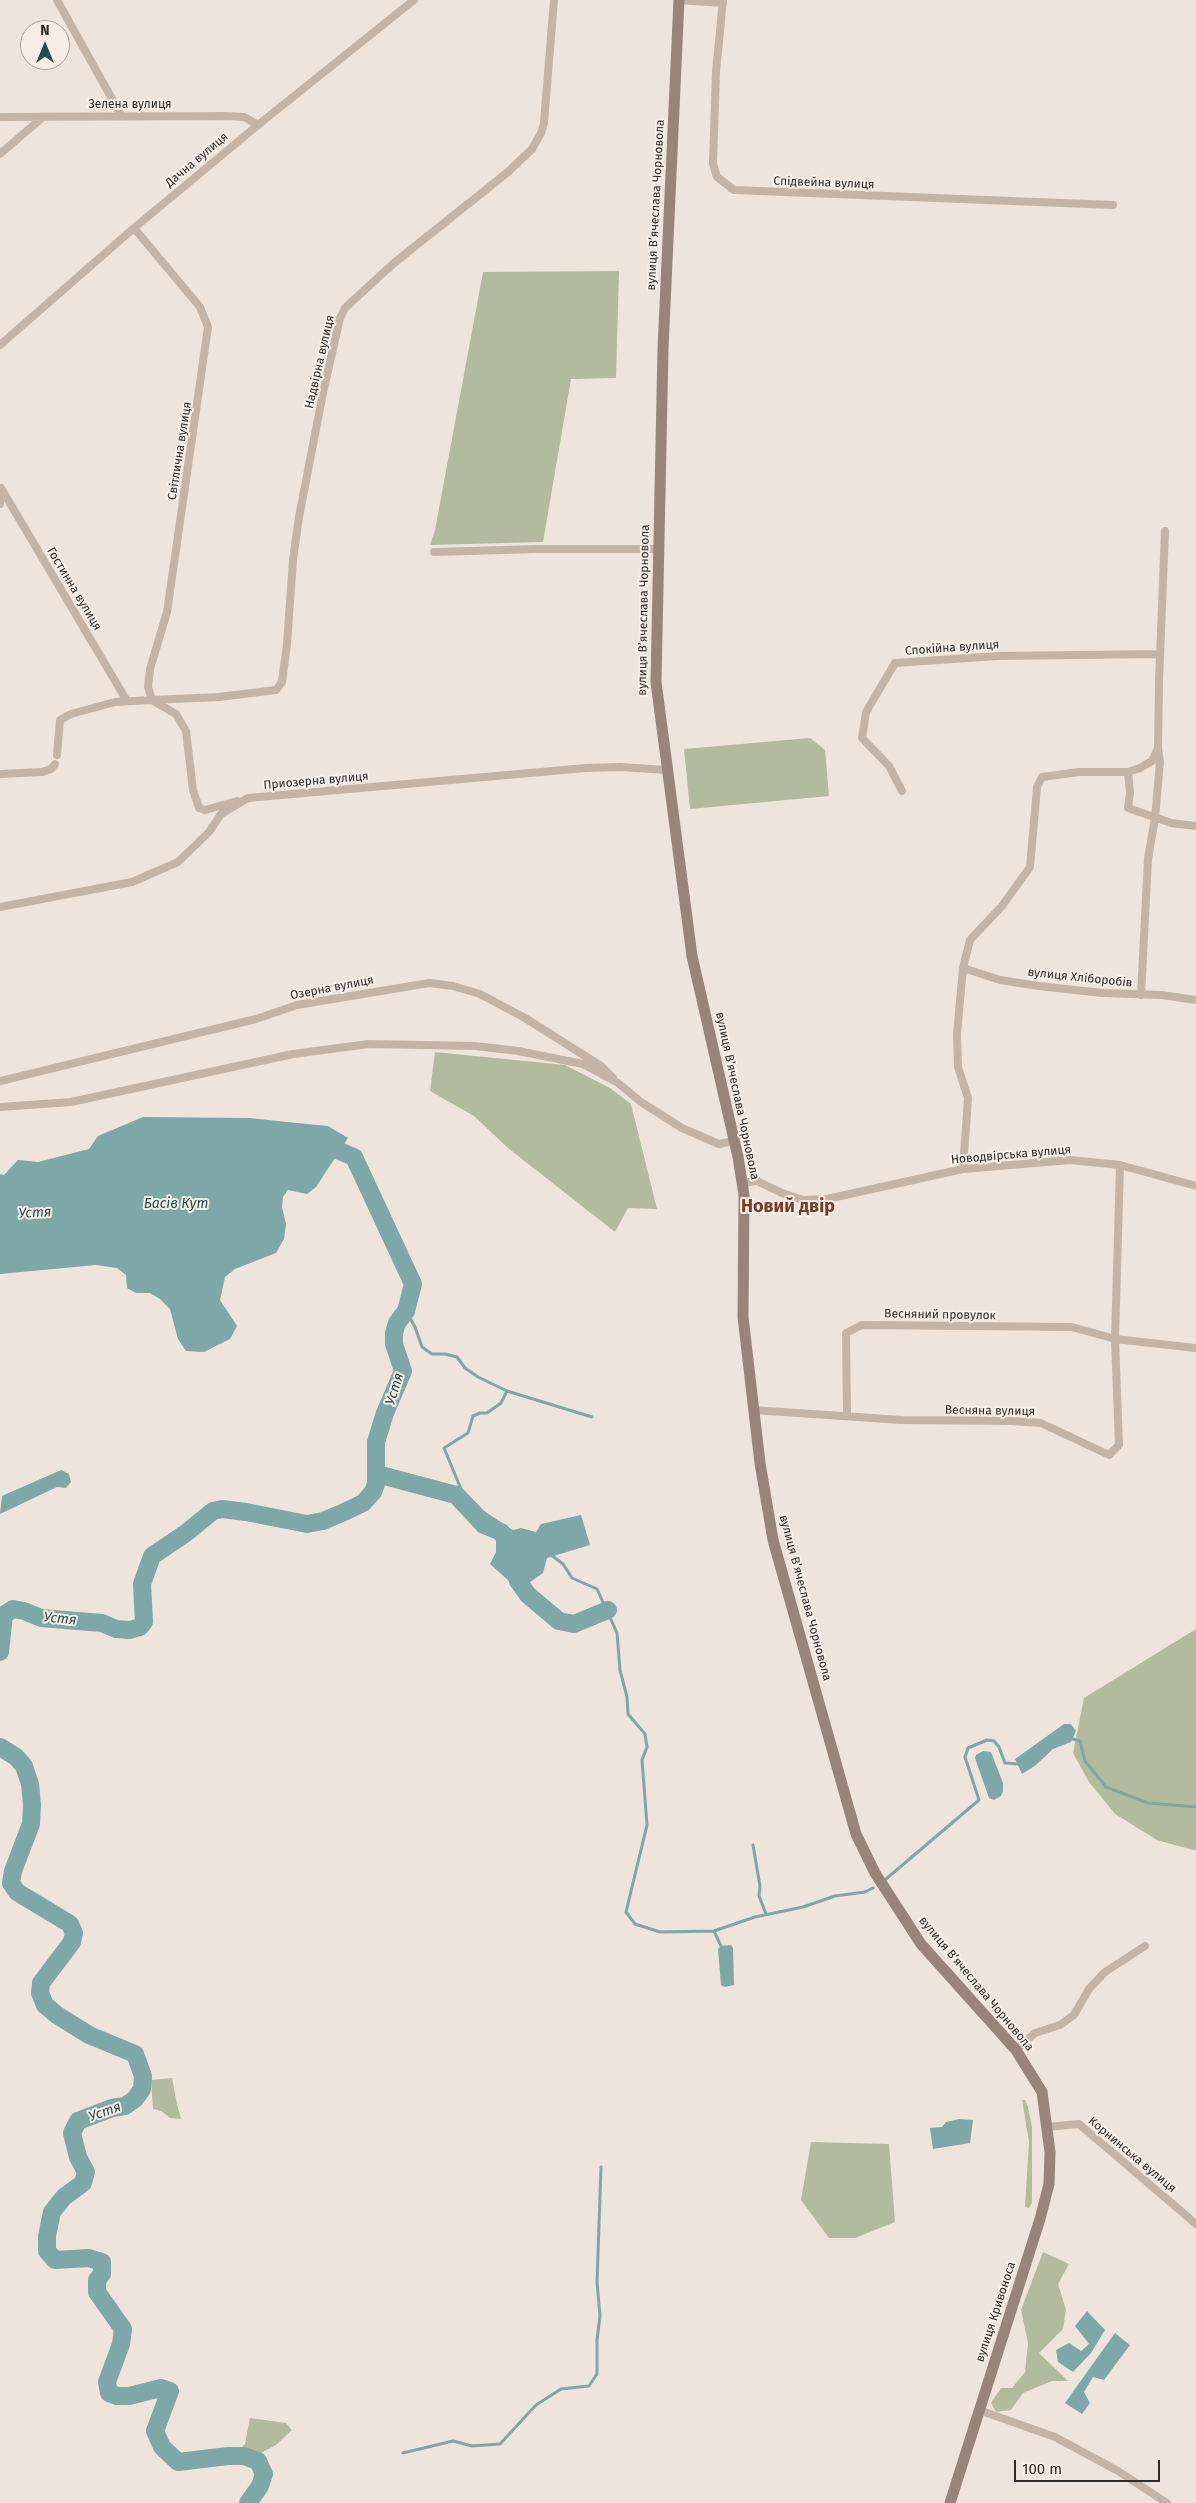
<!DOCTYPE html>
<meta charset="utf-8">
<style>
body{margin:0}
#map{position:relative;width:1196px;height:2503px;overflow:hidden;background:#eee4db;font-family:"Fira Sans",sans-serif}
canvas{display:block}
.north{position:absolute;left:20px;top:20px;width:50px;height:50px;box-sizing:border-box;background:#f6eee6;border:1px solid #a8a09a;border-radius:50%;rotate:0deg;font-size:14px;font-weight:700;line-height:20px;text-align:center;color:#322a27}
.north::after{content:'';display:block;margin:auto;width:18px;height:22px;background:#234d4e;clip-path:polygon(50% 0,100% 100%,50% 72%,0 100%)}
.scale{position:absolute;left:1014px;top:2460px;width:146px;height:22px;box-sizing:border-box;border:2px solid #322a27;border-top:0;padding-left:6px;font-size:15px;line-height:18px;white-space:nowrap;color:#322a27;-webkit-text-stroke:4px #f6eee6;paint-order:stroke}
</style>
<div id="map">
<canvas width="1196" height="2503"></canvas>
<div class="north">N</div>
<div class="scale">100 m</div>
</div>
<script>
const ctx = document.querySelector('canvas').getContext('2d');
ctx.lineJoin = 'round';
function fillPath(path, color) { ctx.fillStyle = color; ctx.fill(path, 'evenodd'); }
const poly = rows => new Path2D(rows.map(r => 'M' + r).join(''));
function trace(path, color, width, dash) { ctx.strokeStyle = color; ctx.lineWidth = width; ctx.lineCap = dash ? 'butt' : 'round'; ctx.setLineDash(dash || []); ctx.stroke(path); }
function drawText(font, color, halo, rows, align = 'center') {
  ctx.font = font + ' "Fira Sans",sans-serif'; ctx.lineWidth = 4; ctx.setLineDash([]); ctx.textBaseline = 'middle'; ctx.strokeStyle = halo; ctx.fillStyle = color; for (const [text, x, y, turn = 0] of rows) {
    ctx.save(); ctx.translate(x, y); ctx.rotate((+turn || 0) * Math.PI / 180); ctx.textAlign = isNaN(turn) ? turn : align; if (halo) ctx.strokeText(text, 0, 0); ctx.fillText(text, 0, 0); ctx.restore();
  }
}
fillPath(poly([
 [619,271,616,378,571,379,543,542,430,545,435,530,483,272],
 [810,738,825,750,829,796,690,809,684,749],
 [435,1052,565,1065,610,1088,631,1104,657,1209,628,1208,615,1232,508,1148,474,1116,430,1091],
 [1196,1629,1196,1850,1193,1850,1157,1840,1115,1814,1089,1782,1073,1753,1084,1698],
 [172,2078,177,2104,181,2119,170,2118,161,2111,153,2109,151,2080],
 [1022,2100,1025,2100,1028,2107,1032,2127,1032,2203,1029,2208,1025,2207,1029,2142],
 [811,2142,889,2144,895,2222,855,2238,829,2238,801,2200],
 [1043,2252,1069,2264,1058,2284,1066,2310,1063,2329,1039,2353,1068,2381,1052,2381,1023,2393,1011,2410,996,2412,991,2403,1001,2388,1012,2388,1025,2372,1028,2343,1021,2310],
 [250,2418,286,2423,292,2430,276,2445,261,2453,231,2452,231,2449,241,2448,245,2444]
]), '#b2bb9d');
fillPath(poly([
 [143,1117,249,1118,297,1123,328,1126,348,1138,316,1187,307,1194,288,1190,283,1197,282,1207,286,1224,284,1239,276,1253,235,1269,225,1277,220,1300,237,1326,230,1339,204,1352,186,1351,178,1339,170,1309,160,1299,150,1293,136,1293,127,1288,126,1275,117,1268,96,1265,0,1274,0,1174,4,1175,18,1160,38,1162,89,1149,98,1136],
 [61,1470,69,1474,71,1482,66,1488,57,1487,0,1514,2,1496],
 [581,1515,590,1545,547,1558,543,1573,519,1590,490,1564,496,1552,496,1535,521,1528,536,1532,541,1524],
 [1064,1724,1071,1724,1076,1731,1071,1742,1053,1749,1036,1765,1022,1774,1015,1759],
 [983,1751,991,1752,1003,1783,1003,1791,1001,1796,994,1800,989,1798,975,1758,976,1755],
 [731,1945,733,1948,734,1985,725,1987,721,1985,718,1949,721,1946],
 [959,2119,973,2120,970,2143,933,2149,930,2128,942,2127,946,2122],
 [1087,2311,1105,2330,1091,2353,1073,2372,1058,2362,1056,2350,1069,2343,1081,2351,1089,2344,1075,2326],
 [1115,2333,1130,2345,1104,2380,1093,2377,1084,2392,1090,2403,1082,2414,1065,2403]
]), '#7ea7a7');
trace(poly([
 [406,1311,415,1327,422,1347,432,1354,445,1354,457,1357,465,1368,478,1377,507,1391,592,1417],
 [507,1391,501,1403,487,1413,480,1413,473,1416,468,1433,444,1448,461,1489,483,1512,513,1532],
 [550,1554,563,1564,572,1578,597,1589,617,1633,620,1670,627,1697,628,1714,645,1734,647,1747,642,1760,647,1825,626,1912,635,1924,660,1932,714,1931,755,1917,803,1907,835,1896,865,1892,873,1888],
 [0,1627,1,1627],
 [1070,1738,1080,1741,1085,1761,1106,1787,1148,1803,1196,1807],
 [753,1845,760,1886,759,1896,766,1914],
 [886,1879,979,1800,965,1757,968,1748,987,1740,994,1741,999,1747,1005,1763,1019,1764],
 [714,1931,721,1946],
 [403,2453,453,2441,472,2446,500,2444,536,2405,561,2389,589,2386,597,2374,597,2340,600,2316,597,2282,601,2167]
]), '#7ea7a7', 3);
trace(poly([
 [377,1474,456,1495,484,1525,501,1532,513,1549,518,1581,528,1595,559,1621,574,1624,608,1610],
 [0,1652,4,1615,13,1609,24,1611,41,1618,102,1623,116,1629,130,1630,140,1627,144,1622,142,1584,152,1556,186,1533,213,1511,222,1509,246,1512,307,1524,323,1521,340,1514,363,1503,373,1492,376,1484,376,1442,385,1413,403,1371,394,1344,394,1333,397,1323,406,1311,413,1284,354,1157,317,1142],
 [0,1747,16,1757,24,1766,30,1784,32,1805,31,1824,13,1871,11,1883,17,1892,70,1924,74,1933,72,1942,41,1983,40,1993,45,2005,57,2015,89,2035,135,2054,143,2076,142,2089,135,2099,125,2106,112,2108,78,2121,72,2133,78,2157,86,2172,83,2183,64,2197,52,2212,47,2236,47,2251,55,2260,89,2258,102,2262,102,2274,97,2280,97,2292,123,2329,121,2344,107,2382,109,2393,117,2396,129,2396,161,2388,170,2391,155,2431,162,2447,178,2462,228,2456,244,2456,258,2461,264,2474,260,2486,248,2503]
]), '#7ea7a7', 18);
trace(poly([
 [57,0,121,115],
 [679,0,723,3],
 [723,0,716,72,713,164,717,177,734,190,1113,205],
 [0,117,226,116,244,117,258,125],
 [0,154,43,117],
 [134,228,200,307,208,327,167,612,150,669,148,687,152,700,219,697,276,690,282,682,287,644,293,560,299,517,323,393,340,318,345,308,394,263,508,172,532,149,541,133,544,123,554,0],
 [0,345,134,228,258,125,414,0],
 [1,488,127,701],
 [0,504,1,490],
 [434,552,538,549,659,549],
 [57,755,60,720,71,714,115,702,152,700,176,714,186,731,193,790,199,808,205,810,237,801],
 [1128,772,1130,793,1128,808,1171,823,1196,826],
 [0,774,42,772,51,769,55,764],
 [902,791,889,766,862,738,866,712,895,663,998,656,1160,654],
 [0,907,132,882,178,862,209,832,221,814,248,798,586,768,620,767,666,770],
 [963,968,1000,980,1039,986,1102,993,1162,995,1196,1000],
 [1141,995,1148,859,1155,818,1160,762,1158,748,1159,682,1165,531],
 [0,1081,256,1019,297,1005,429,983,453,986,480,994,525,1018,601,1066,613,1078],
 [0,1107,71,1102,293,1054,369,1044,475,1046,518,1051,583,1064,618,1083,641,1102,682,1128,719,1144,734,1141],
 [963,1169,968,1098,958,1067,957,1034,963,968,970,940,1002,906,1030,867,1037,787,1042,777,1079,772,1128,772,1140,768,1152,761,1158,748],
 [742,1183,757,1181,782,1193,803,1200,827,1199,963,1169,1070,1160,1120,1165,1196,1186],
 [753,1410,901,1420,1011,1421,1041,1423,1109,1455,1119,1445,1115,1339,1196,1348],
 [847,1416,846,1333,862,1325,1072,1327,1115,1339,1120,1165],
 [1016,2050,1035,2033,1060,2025,1074,2015,1089,1989,1105,1972,1145,1946],
 [1046,2127,1079,2124,1196,2224],
 [979,2410,1055,2437,1118,2471,1167,2503]
]), '#c4b4a8', 8);
trace(poly([
 [679,0,663,349,656,682,692,956,738,1157,744,1195,743,1317,760,1463,773,1540,856,1834,875,1873,921,1944,1016,2050,1042,2092,1050,2152,1049,2184,1040,2219,950,2503]
]), '#97847a', 11);
drawText('12px', '#322a27', '#f6eee6', [
 ["Зелена вулиця",130,105],
 ["Дачна вулиця",197,160,-40],
 ["Спідвейна вулиця",824,183,2],
 ["вулиця Вʼячеслава Чорновола",656,205,-87],
 ["Надвірна вулиця",320,362,-77],
 ["Світлична вулиця",180,451,-81],
 ["Гостинна вулиця",74,589,59],
 ["вулиця Вʼячеслава Чорновола",644,610,-89],
 ["Спокійна вулиця",952,648,-4],
 ["Приозерна вулиця",316,781,-5],
 ["вулиця Хліборобів",1080,978,6],
 ["Озерна вулиця",332,988,-11],
 ["вулиця Вʼячеслава Чорновола",737,1096,78],
 ["Новодвірська вулиця",1011,1155,-5],
 ["Весняний провулок",940,1315,1],
 ["Весняна вулиця",990,1411,1],
 ["вулиця Вʼячеслава Чорновола",805,1598,75],
 ["вулиця Вʼячеслава Чорновола",976,1984,50],
 ["Корнинська вулиця",1132,2155,40],
 ["вулиця Кривоноса",996,2312,-72]
]);
drawText('italic 14px', '#234d4e', '#f6eee6', [
 ["Басів Кут",176,1204],
 ["Устя",35,1213,-3],
 ["Устя",395,1389,-73],
 ["Устя",60,1619,6],
 ["Устя",105,2112,-20]
]);
drawText('bold 18px', '#773a2b', '#f6eee6', [
 ["Новий двір",788,1207]
]);
</script>
